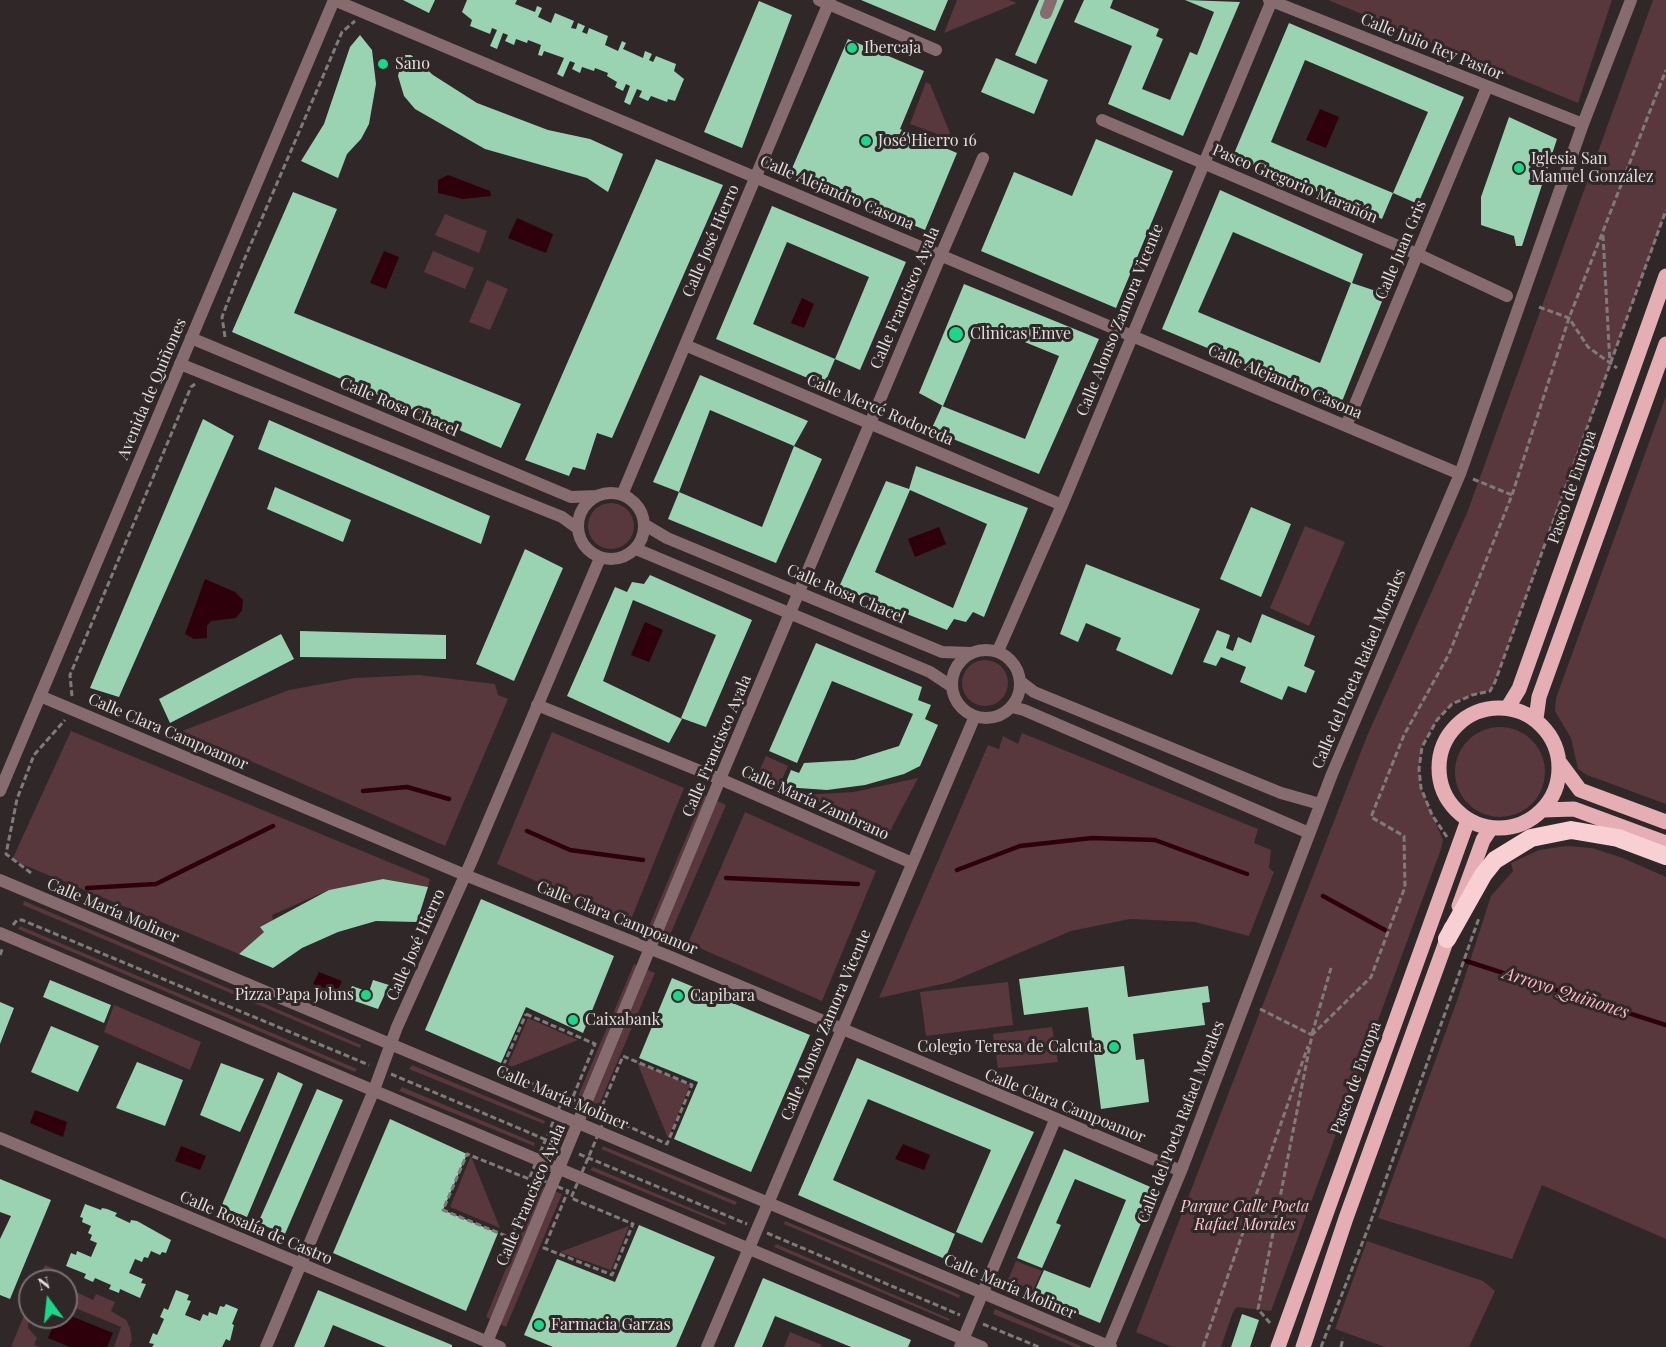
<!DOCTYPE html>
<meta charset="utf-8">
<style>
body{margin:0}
#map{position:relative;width:1666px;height:1347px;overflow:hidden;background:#2f2728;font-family:"Playfair Display",serif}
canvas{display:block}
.north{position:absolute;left:18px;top:1269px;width:60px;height:60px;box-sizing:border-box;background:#2f2728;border:2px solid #777070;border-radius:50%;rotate:345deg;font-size:16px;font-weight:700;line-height:24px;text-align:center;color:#e2dddd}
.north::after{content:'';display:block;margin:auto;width:21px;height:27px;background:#17d989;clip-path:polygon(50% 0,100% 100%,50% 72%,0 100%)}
</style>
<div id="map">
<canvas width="1666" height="1347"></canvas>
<div class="north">N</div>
</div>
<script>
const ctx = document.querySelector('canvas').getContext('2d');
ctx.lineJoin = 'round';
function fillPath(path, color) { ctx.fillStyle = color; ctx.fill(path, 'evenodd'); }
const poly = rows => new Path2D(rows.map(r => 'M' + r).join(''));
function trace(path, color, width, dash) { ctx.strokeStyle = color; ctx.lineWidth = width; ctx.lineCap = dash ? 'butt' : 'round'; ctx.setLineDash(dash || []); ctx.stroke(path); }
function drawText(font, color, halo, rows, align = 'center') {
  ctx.font = font + ' "Playfair Display",serif'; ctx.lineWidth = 6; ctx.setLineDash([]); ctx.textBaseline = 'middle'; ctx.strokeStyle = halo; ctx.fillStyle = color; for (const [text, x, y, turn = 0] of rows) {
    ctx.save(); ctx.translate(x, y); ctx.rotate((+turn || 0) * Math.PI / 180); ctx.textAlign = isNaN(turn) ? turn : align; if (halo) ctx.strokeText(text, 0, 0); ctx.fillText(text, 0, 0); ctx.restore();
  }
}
fillPath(poly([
 [957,0,1009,0,1017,3,944,33],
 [1328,0,1612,0,1578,103],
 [1653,0,1666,0,1666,211,1495,682,1490,691,1472,695,1452,704,1437,720,1422,747,1419,769,1421,788,1443,840,1441,849,1271,1311,1237,1307,1233,1312,1221,1347,1172,1347,1136,1332,1367,736,1467,513],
 [926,82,930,84,950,133,948,138,910,124],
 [445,214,487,231,479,253,435,235],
 [433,251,474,268,465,289,424,272],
 [487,280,508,289,490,330,469,322],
 [1666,396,1666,804,1587,775,1578,769,1571,738,1555,711,1556,698],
 '588 526a23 23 0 1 1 46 0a23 23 0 1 1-46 0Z',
 [1305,526,1345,542,1309,626,1270,608],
 '962 683a23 23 0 1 1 46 0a23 23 0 1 1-46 0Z',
 [419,675,495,684,498,695,508,699,445,846,182,731,289,690,355,678],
 '1455 772a45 45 0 1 1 90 0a45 45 0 1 1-90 0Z',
 [71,731,430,879,428,887,383,879,329,890,272,915,273,920,261,926,264,932,239,954,12,860],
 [552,732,684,788,630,922,497,864],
 [1022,733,1258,829,1254,843,1271,850,1269,868,1274,872,1249,936,1195,922,1130,919,1071,931,951,982,879,998,988,745,999,749,1003,736,1018,744],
 [766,756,788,766,779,786,757,776],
 [918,778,889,833,803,795,854,792],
 [704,795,726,805,670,935,649,926],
 [745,812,876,871,822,1001,688,943],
 [1566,846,1592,848,1623,858,1666,877,1666,1239,1542,1185,1512,1259,1378,1218,1458,998,1491,896,1513,871,1511,863,1539,850],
 [24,901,361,1045,360,1048,23,905],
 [20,926,357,1069,355,1072,18,929],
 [634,964,655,973,599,1105,578,1096],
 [1008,982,1013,1025,926,1036,920,992],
 [114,1005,201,1042,190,1070,104,1032],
 [528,1018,578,1040,506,1069],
 [1052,1027,1058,1062,998,1068,993,1034],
 [637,1062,690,1085,668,1138,651,1097],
 [412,1065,545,1121,544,1124,409,1069],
 [402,1087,535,1143,534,1146,399,1091],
 [603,1146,737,1202,735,1205,601,1149],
 [471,1156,500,1228,450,1207],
 [593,1167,726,1223,725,1225,590,1170],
 [540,1186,562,1194,506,1327,486,1317],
 [785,1221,960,1295,959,1298,784,1224],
 [629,1226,611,1270,560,1252],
 [1367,1241,1483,1281,1495,1291,1469,1347,1385,1347,1335,1329],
 [776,1244,950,1319,949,1321,774,1247],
 [1016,1261,1042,1271,1033,1290,1008,1280],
 [45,1265,62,1272,64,1277,62,1281,38,1281],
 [66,1287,93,1300,96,1294,115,1302,111,1311,126,1320,130,1328,132,1340,129,1347,114,1347,121,1327,66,1304],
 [30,1301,28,1328,37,1338,34,1345,40,1347,11,1347],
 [995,1309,1083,1347,1075,1347,993,1314],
 [790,1332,822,1345,821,1347,784,1347]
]), '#58383c');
fillPath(poly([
 [1320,109,1339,117,1326,148,1306,140],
 [448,175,490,191,491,196,463,199,438,193,438,180],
 [517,218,553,234,546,253,508,238],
 [384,251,399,257,386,289,370,283],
 [802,298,814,304,804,328,791,323],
 [939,527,946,544,915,557,908,539],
 [205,579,235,592,243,600,242,610,236,618,211,621,207,626,207,638,194,639,185,634],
 [645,622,663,630,649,662,631,655],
 [319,972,342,981,337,992,313,984],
 [35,1110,67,1122,63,1137,30,1123],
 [903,1144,930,1155,924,1170,895,1159],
 [181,1146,206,1156,200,1170,175,1161],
 [66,1314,113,1333,107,1347,70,1347,48,1338,57,1317,66,1317]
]), '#2e000c');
trace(poly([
 [363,791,407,787,449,799],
 [527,831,570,850,643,860],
 [957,870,1020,846,1092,838,1155,840,1247,874],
 [726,878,858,884],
 [87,888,156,884,273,826],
 [1323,896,1385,930],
 [1466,961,1666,1025]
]), '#2e000c', 4.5);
fillPath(poly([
 [403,0,435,0,429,13],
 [467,0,517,0,515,4,535,12,537,6,542,8,538,17,551,23,555,13,574,21,571,28,576,29,578,23,585,26,582,32,587,34,589,28,608,36,605,45,618,51,622,41,626,43,623,49,632,53,643,58,645,51,652,54,649,60,653,62,656,56,676,64,674,71,684,79,675,101,668,99,667,102,651,96,648,101,639,97,642,91,637,89,630,105,624,102,630,86,626,84,623,91,615,87,617,82,607,76,608,73,595,68,594,71,582,67,580,73,572,69,575,63,570,61,563,77,557,74,564,58,544,51,542,56,538,55,541,45,528,40,527,43,516,39,514,45,505,41,508,35,503,33,497,49,490,46,497,30,492,28,490,34,470,26,472,20,462,12],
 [861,0,948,0,935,31],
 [1039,0,1064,0,1036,64,1015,55],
 [1084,0,1113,0,1110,8,1159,29,1156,36,1163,39,1142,89,1170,100,1190,52,1197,55,1214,12,1185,0,1240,2,1183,136,1108,104,1132,46,1074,22],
 [759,1,792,15,742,148,704,132],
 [1289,23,1464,97,1418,204,1393,193,1382,219,1233,156],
 [1305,60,1428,112,1393,193,1271,142],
 [360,35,372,50,376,84,369,124,361,139,347,154,338,178,301,161,324,124,350,47],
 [848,39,924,71,900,129,957,153,925,230,790,173],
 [403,55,411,55,433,75,477,103,548,130,590,139,623,154,608,192,587,178,485,149,415,109,404,96,398,76],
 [996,58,1048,80,1034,114,981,92],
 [1509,117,1557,139,1522,246,1516,246,1514,236,1481,225,1481,197],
 [1096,139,1173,171,1116,308,981,251,1014,172,1072,196],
 [656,159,723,185,612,438,597,433,585,470,573,467,569,476,525,460],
 [1220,190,1363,254,1352,283,1385,294,1341,404,1162,329],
 [1233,232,1351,283,1320,363,1198,312],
 [293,192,337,209,294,313,521,404,501,448,232,332],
 [772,206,906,262,860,370,835,359,869,277,787,242,753,324,835,359,824,385,716,339],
 [964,284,1099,339,1039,474,931,430,942,406,1025,439,1059,356,978,323,943,406,919,393],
 [700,375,808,421,794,446,710,410,679,492,653,482],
 [203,419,234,436,119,697,90,688],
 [269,420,490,516,481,544,258,449],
 [794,446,822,459,776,563,668,519,679,492,762,527],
 [916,466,1028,508,984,617,973,612,966,622,954,619,947,630,839,587,886,481,909,489],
 [910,490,987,524,953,608,875,572],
 [275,487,351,520,343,542,267,509],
 [1251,507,1291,524,1261,597,1220,579],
 [525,549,563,568,514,681,476,664],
 [1086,564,1200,609,1172,675,1116,650,1121,638,1086,623,1078,642,1060,634],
 [650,575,752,620,706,727,681,718,716,635,633,600,603,681,682,719,669,743,567,696,615,587,627,592,632,582,644,584],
 [1262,614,1315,636,1304,666,1315,671,1306,693,1288,686,1282,700,1240,682,1246,667,1221,657,1216,666,1203,662,1217,630,1230,635,1226,648,1233,651,1238,637,1251,643],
 [300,631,446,635,446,659,300,657],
 [281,634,294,659,170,723,159,699],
 [816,643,922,687,918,700,931,705,925,719,938,725,920,766,904,774,865,785,827,790,784,787,791,770,799,773,804,763,854,760,899,746,913,714,832,681,797,763,769,751],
 [383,879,428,887,417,922,376,921,338,932,302,948,273,968,239,954,264,932,260,927,329,890],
 [481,899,614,956,583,1033,526,1007,501,1063,425,1030],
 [1124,966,1128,997,1208,986,1210,1002,1202,1003,1205,1025,1133,1034,1136,1060,1144,1059,1149,1102,1101,1109,1088,1007,1024,1015,1019,979],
 [672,978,810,1035,751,1172,674,1139,698,1082,639,1058],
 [50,980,111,1005,104,1023,43,997],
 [373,980,389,985,378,1009,346,998,352,986,369,992],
 [0,1002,14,1008,0,1044],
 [51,1026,99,1046,78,1092,31,1072],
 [857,1058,1034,1132,982,1243,956,1232,991,1150,868,1099,833,1180,955,1234,945,1259,798,1195],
 [137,1062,183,1080,165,1126,116,1108],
 [221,1063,264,1079,240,1132,200,1115],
 [278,1072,303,1084,247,1217,221,1207],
 [317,1089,343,1100,285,1234,258,1223],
 [390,1119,467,1154,443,1210,498,1233,466,1311,333,1253],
 [1064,1149,1155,1189,1100,1323,1033,1295,1044,1270,1090,1288,1126,1200,1075,1179,1056,1223,1061,1225,1042,1268,1017,1258],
 [0,1179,51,1200,10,1299,0,1295,0,1239,11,1216,0,1212],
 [85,1204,101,1210,102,1208,107,1209,117,1213,115,1216,130,1223,131,1220,137,1221,171,1240,166,1253,162,1252,160,1255,151,1251,148,1258,144,1257,142,1262,135,1259,129,1273,143,1279,141,1283,146,1284,140,1298,120,1289,119,1293,109,1289,111,1285,95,1278,93,1282,84,1278,86,1274,66,1266,71,1253,76,1255,77,1251,91,1257,97,1243,90,1240,92,1235,88,1233,91,1226,82,1222,83,1218,80,1217],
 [639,1225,715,1257,676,1347,553,1347,524,1335,557,1259,615,1282],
 [763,1278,911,1340,908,1347,851,1347,775,1316,762,1347,734,1347],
 [176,1290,189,1295,187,1300,191,1301,185,1315,200,1321,203,1314,208,1316,209,1312,217,1315,220,1306,224,1307,226,1304,238,1309,232,1324,234,1325,230,1341,226,1339,222,1347,152,1347,154,1344,149,1343,153,1333,157,1335,164,1319,160,1317,164,1308,168,1310],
 [318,1290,452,1345,452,1347,386,1347,333,1325,324,1347,294,1347],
 [1242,1314,1259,1320,1250,1347,1231,1347]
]), '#9ad3b1');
trace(poly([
 [1603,235,1610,364],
 [1539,307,1569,318,1588,347,1617,368],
 [225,337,222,317,244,260,342,32,355,21],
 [1473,479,1512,495],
 [72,696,70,675,191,387,195,384],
 [1447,837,1432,815,1421,788,1419,769,1422,747,1437,720,1452,704,1472,695,1490,691,1495,682,1666,210],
 [31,873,6,854,17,799,34,755,65,720],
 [13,925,17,920,22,920,369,1065],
 [0,955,3,947],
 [1260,1009,1312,1035],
 [526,1014,595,1044,572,1099,600,1111,623,1056,692,1085,667,1144,606,1116,580,1177,571,1198,633,1224,612,1275,544,1248,568,1191,537,1178,511,1238,443,1210,467,1154,529,1179,564,1096,501,1071,526,1014],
 [1312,1034,1331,968],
 [391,1074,556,1144],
 [579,1154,747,1224],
 [767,1233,960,1315],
 [1270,1323,1258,1309,1312,1035,1371,977,1405,887,1404,836,1371,817,1404,735,1449,654,1512,495,1569,318,1666,70],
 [983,1324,1039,1347],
 [1203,1347,1308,1046],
 [1321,1347,1369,1226,1479,918],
 [1341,1347,1343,1338]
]), '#817a7b', 3, [6, 3]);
trace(poly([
 [819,0,936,50],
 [1046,13,1051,0],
 [1102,120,1417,254,1507,296],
 [941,255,983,158],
 [487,1342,720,779]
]), '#866c6f', 12);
trace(poly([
 [334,0,1460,474],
 [1269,0,1583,124],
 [191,338,571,497,596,496],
 [685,345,1062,505],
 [180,364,562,517,577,528],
 [1346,426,1487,87],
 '578 526a33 33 0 1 1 66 0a33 33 0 1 1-66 0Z',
 [622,495,830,0],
 [645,525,667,538,942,652,971,653],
 [636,549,930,672,951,686],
 '952 684a34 34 0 1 1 68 0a34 34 0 1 1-68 0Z',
 [998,651,1062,505,1272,0],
 [1021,682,1034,692,1281,793,1320,804],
 [40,696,465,875,671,957,1181,1171],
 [537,705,720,779,912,863],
 [1012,707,1024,710,1309,833],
 [720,779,941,255],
 [0,880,1111,1347],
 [0,933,982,1347],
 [0,1138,500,1347],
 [266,1347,374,1090,397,1027,472,860,600,558],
 [707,1347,975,716],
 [960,1347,1055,1120],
 [1108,1347,1181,1171,1332,774,1460,474,1583,124,1631,0]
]), '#866c6f', 12);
trace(poly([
 [0,791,334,0]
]), '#866c6f', 12);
trace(poly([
 [1508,707,1519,689,1666,276],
 '1439 768a60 60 0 1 1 120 0a60 60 0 1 1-120 0Z',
 [1536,719,1539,697,1666,344],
 [1560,763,1580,790,1666,822],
 [1543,810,1574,809,1666,843],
 [1459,906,1483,840,1491,828],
 [1278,1347,1468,820],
 [1303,1347,1346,1218,1451,928]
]), '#e4aeb4', 15);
trace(poly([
 [1447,939,1483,875,1495,860,1531,838,1571,830,1618,838,1666,856]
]), '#f8d0d4', 18);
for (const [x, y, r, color] of [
 [852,48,6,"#17d989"],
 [383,64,6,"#17d989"],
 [866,141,6,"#17d989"],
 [1519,168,6,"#17d989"],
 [956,334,8,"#17d989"],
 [366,995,6,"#17d989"],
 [678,996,6,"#17d989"],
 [573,1020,6,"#17d989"],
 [1114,1047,6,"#17d989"],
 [539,1325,6,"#17d989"]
]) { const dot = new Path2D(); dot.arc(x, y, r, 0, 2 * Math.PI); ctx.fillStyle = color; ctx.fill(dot); trace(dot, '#2f2728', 2); }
drawText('16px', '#e2dddd', '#2f2728', [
 ["Calle Julio Rey Pastor",1432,47,22],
 ["Paseo Gregorio Marañón",1295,184,23],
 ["Calle Alejandro Casona",837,193,23],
 ["Calle José Hierro",711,241,-67],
 ["Calle Juan Gris",1401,250,-67],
 ["Calle Francisco Ayala",905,298,-67],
 ["Calle Alonso Zamora Vicente",1120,320,-68],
 ["Calle Alejandro Casona",1285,382,23],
 ["Avenida de Quiñones",152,389,-67],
 ["Calle Rosa Chacel",399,407,23],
 ["Calle Mercé Rodoreda",880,410,23],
 ["Paseo de Europa",1572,487,-71],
 ["Calle Rosa Chacel",846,594,23],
 ["Calle del Poeta Rafael Morales",1359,669,-67],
 ["Calle Clara Campoamor",168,732,23],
 ["Calle Francisco Ayala",717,746,-67],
 ["Calle María Zambrano",815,803,24],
 ["Calle María Moliner",113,911,23],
 ["Calle Clara Campoamor",617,918,22],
 ["Calle José Hierro",416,945,-66],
 ["Calle Alonso Zamora Vicente",826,1025,-67],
 ["Paseo de Europa",1356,1078,-70],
 ["Calle María Moliner",562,1098,23],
 ["Calle Clara Campoamor",1065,1106,22],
 ["Calle del Poeta Rafael Morales",1181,1122,-69],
 ["Calle Francisco Ayala",531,1195,-67],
 ["Calle Rosalía de Castro",256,1228,23],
 ["Calle María Moliner",1010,1287,23]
]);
drawText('16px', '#e2dddd', '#2f2728', [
 ["Ibercaja",864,48],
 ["Sano",395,64],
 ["José Hierro 16",878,141],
 ["Iglesia San",1531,159],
 ["Manuel González",1531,177],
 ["Clinicas Emve",970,334],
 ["Pizza Papa Johns",354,995,"right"],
 ["Capibara",690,996],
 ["Caixabank",585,1020],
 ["Colegio Teresa de Calcuta",1102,1047,"right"],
 ["Farmacia Garzas",551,1325]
], 'left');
drawText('italic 16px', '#fdc5cc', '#2f2728', [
 ["Parque Calle Poeta",1245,1207],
 ["Rafael Morales",1245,1225]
]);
drawText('italic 18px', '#fcb4bd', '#2f2728', [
 ["Arroyo Quiñones",1566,993,18]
]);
</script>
